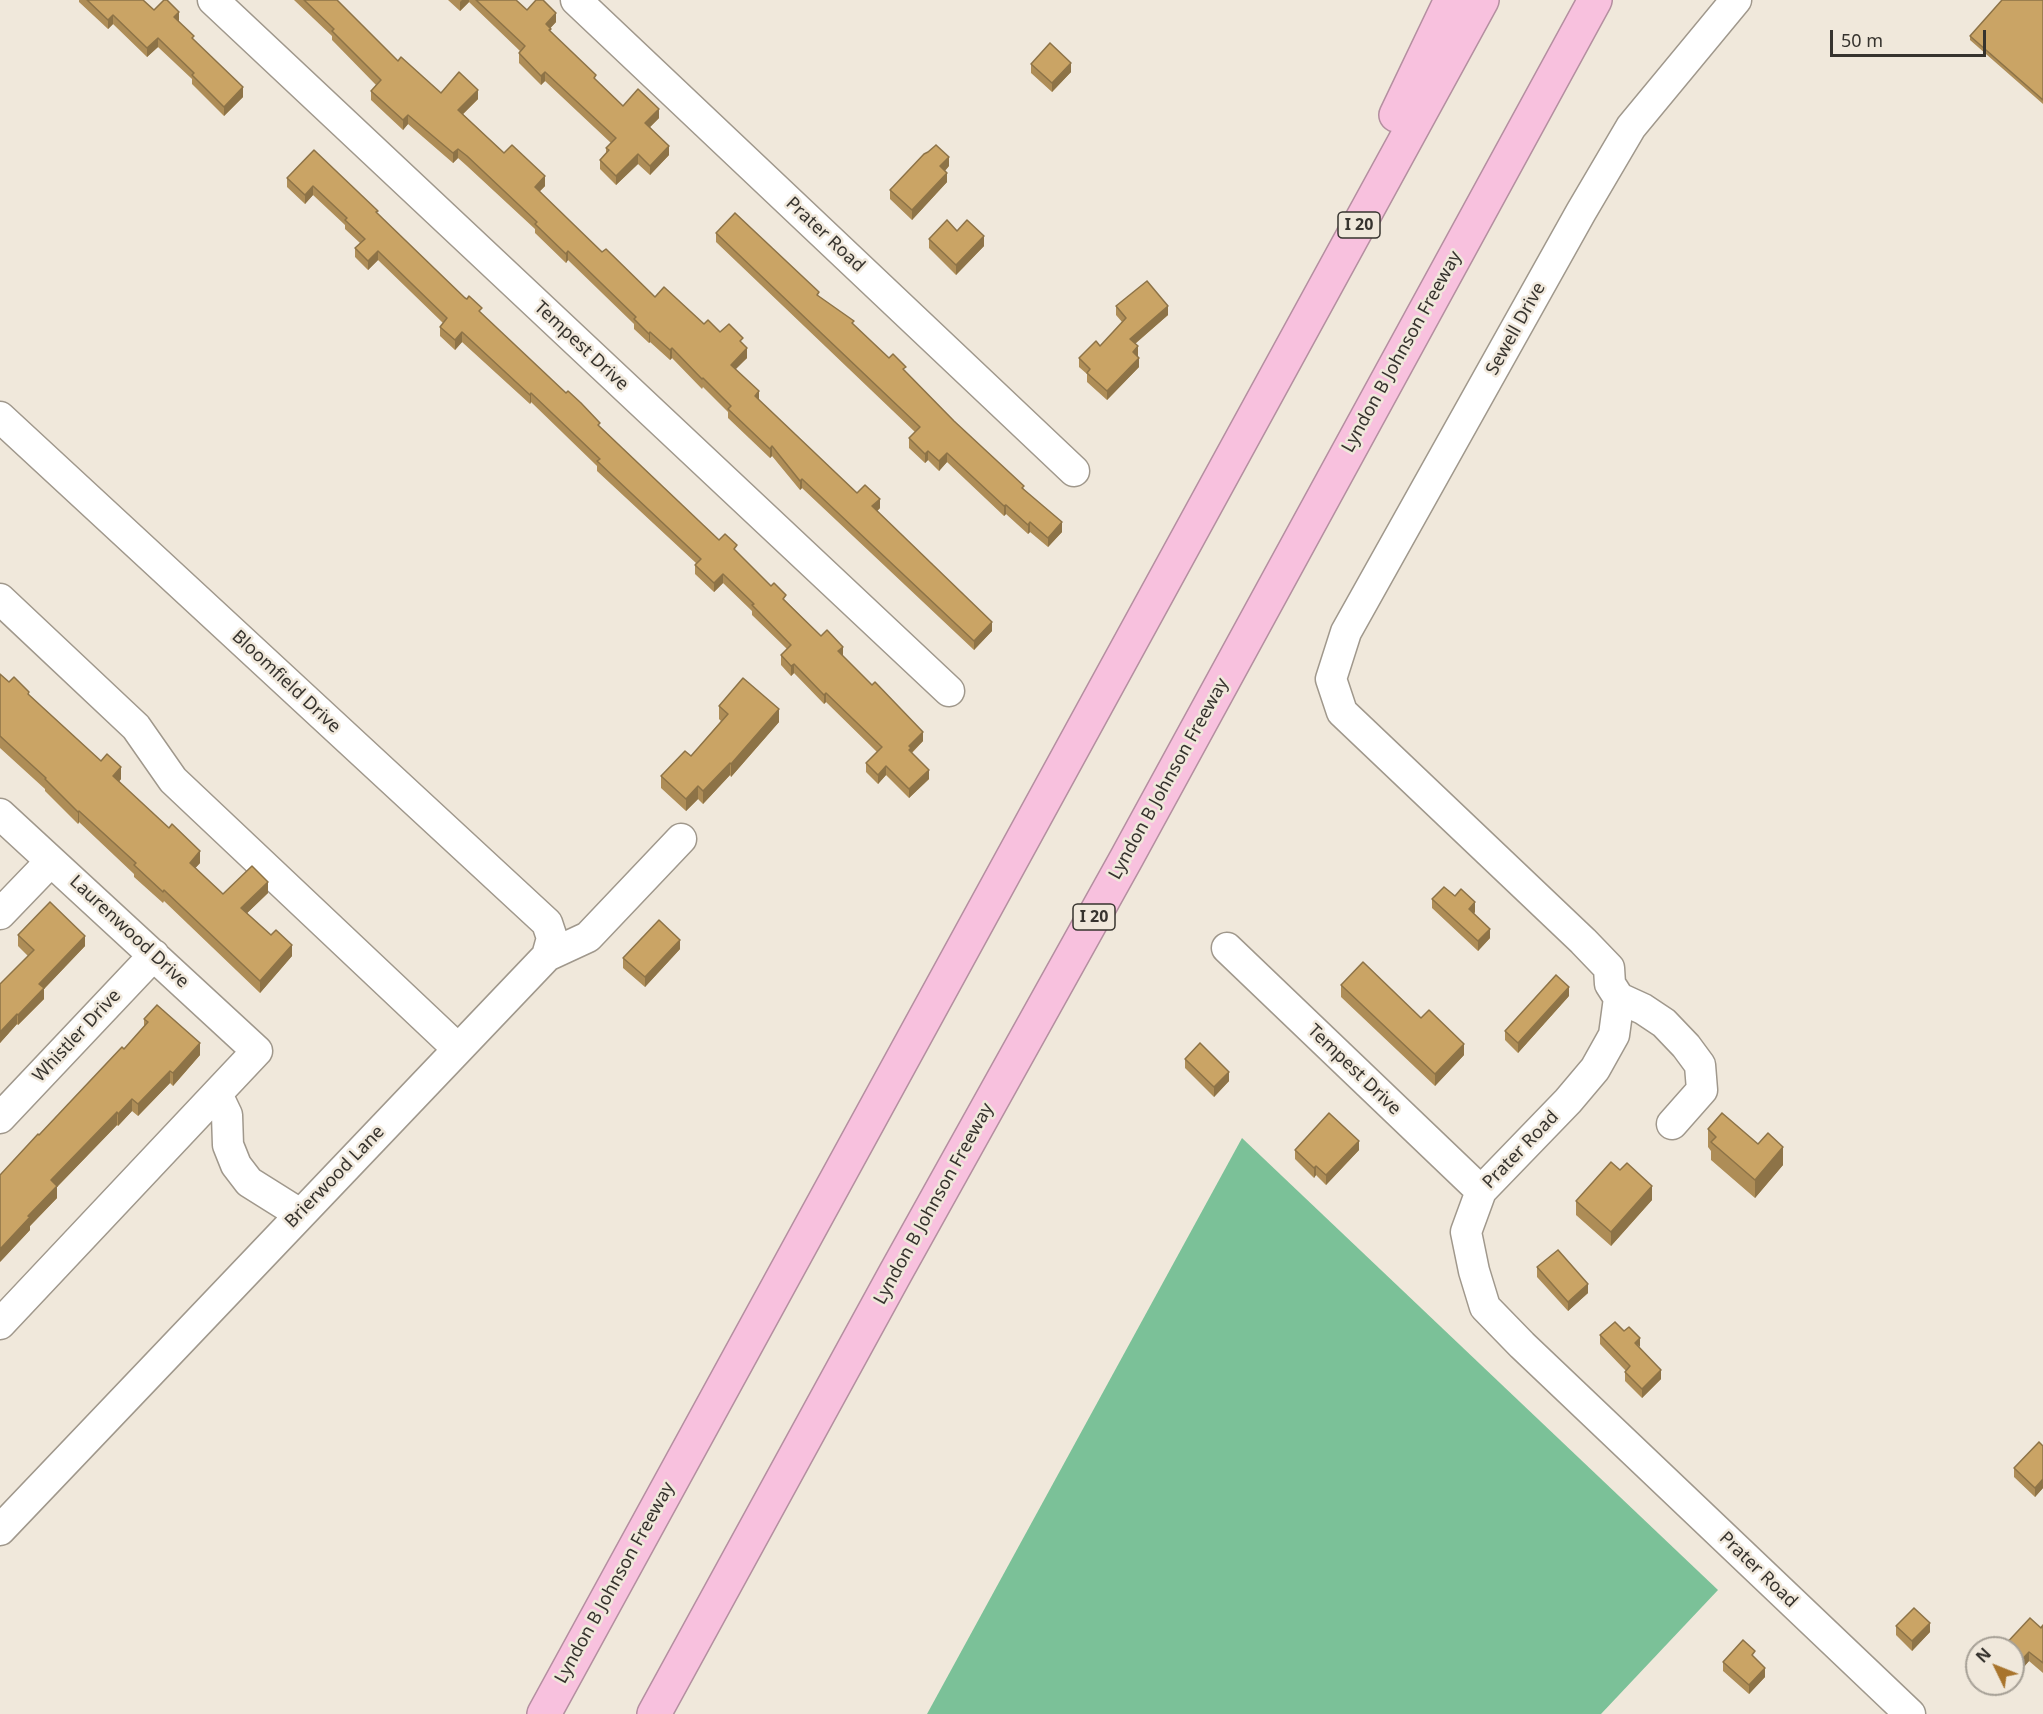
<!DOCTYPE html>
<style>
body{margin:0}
#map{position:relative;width:2043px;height:1714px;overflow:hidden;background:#f0e8db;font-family:"Noto Sans",sans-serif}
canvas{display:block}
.north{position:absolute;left:1965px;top:1636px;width:60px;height:60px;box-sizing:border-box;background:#f0e8db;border:2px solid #a6a096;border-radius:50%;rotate:313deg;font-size:16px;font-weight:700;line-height:24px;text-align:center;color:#36332e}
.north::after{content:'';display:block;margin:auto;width:21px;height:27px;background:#a8742c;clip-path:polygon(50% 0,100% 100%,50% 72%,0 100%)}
.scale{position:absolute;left:1830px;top:30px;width:156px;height:27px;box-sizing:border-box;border:3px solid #36332e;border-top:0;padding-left:8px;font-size:18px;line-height:21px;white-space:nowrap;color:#36332e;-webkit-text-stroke:4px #f0e8db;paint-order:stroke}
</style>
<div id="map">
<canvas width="2043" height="1714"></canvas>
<div class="north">N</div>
<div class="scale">50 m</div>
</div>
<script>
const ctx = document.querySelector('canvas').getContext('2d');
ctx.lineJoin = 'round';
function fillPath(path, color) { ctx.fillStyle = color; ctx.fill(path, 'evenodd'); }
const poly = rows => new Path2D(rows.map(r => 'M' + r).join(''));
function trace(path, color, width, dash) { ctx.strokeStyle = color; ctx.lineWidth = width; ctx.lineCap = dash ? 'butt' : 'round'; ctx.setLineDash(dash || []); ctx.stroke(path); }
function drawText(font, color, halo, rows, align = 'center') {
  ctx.font = font + ' "Noto Sans",sans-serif'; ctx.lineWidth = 5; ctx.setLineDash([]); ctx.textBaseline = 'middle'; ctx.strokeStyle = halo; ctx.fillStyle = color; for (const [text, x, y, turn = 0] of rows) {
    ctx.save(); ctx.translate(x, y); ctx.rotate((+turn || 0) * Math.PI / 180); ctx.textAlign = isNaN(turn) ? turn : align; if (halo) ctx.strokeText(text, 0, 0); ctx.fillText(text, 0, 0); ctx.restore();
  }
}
fillPath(poly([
 [1242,1138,1718,1590,1601,1714,927,1714]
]), '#7bc198');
const minor = poly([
 [213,0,949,691],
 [576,0,1074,471],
 [1736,0,1631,127,1581,212,1346,632,1331,679,1342,712,1583,941,1609,968,1610,984,1619,998,1614,1035,1595,1069,1568,1101,1481,1191,1466,1232,1474,1271,1485,1307,1522,1345,1910,1714],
 [0,417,547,923,552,938,547,956],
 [0,599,136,727,173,780,458,1049],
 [0,814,257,1051,0,1324],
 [0,914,51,861],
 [1227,948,1481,1191],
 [1619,998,1643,1009,1664,1023,1686,1046,1700,1065,1702,1090,1672,1124],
 [217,1094,227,1115,228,1145,236,1165,249,1182,300,1214],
 [0,1118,154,955],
 [0,1530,547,956,588,937,681,839]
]);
const highway = poly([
 [1396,115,1451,0],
 [544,1714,1482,0],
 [654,1714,896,1272,1126,859,1595,0]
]);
trace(minor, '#a0988c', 33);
trace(highway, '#b48fa0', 36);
trace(minor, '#fff', 30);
trace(highway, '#f8c1de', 33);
fillPath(poly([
 [79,0,143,0,154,10,179,21,179,22,194,40,243,97,224,116,192,84,192,79,158,47,147,57,113,24,108,29,79,2],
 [294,0,337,0,398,61,441,93,478,99,463,114,504,153,545,186,539,192,602,252,655,297,704,324,743,344,747,358,735,369,759,400,857,493,880,508,877,511,992,631,974,650,802,488,800,490,772,456,770,458,728,418,728,412,703,387,702,389,672,358,670,360,650,342,649,343,634,329,634,324,568,260,566,263,535,233,535,229,467,166,458,158,453,163,408,124,403,130,371,100,371,91,376,85,332,40,332,36],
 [448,0,516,0,527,10,556,22,550,28,551,32,596,80,623,106,659,118,650,127,669,155,650,175,638,164,616,185,600,169,600,160,606,153,606,148,611,143,545,81,541,85,519,63,519,53,520,51,469,2,460,11],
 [2043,0,2043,104,1970,40,1970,36],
 [1031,64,1071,72,1052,92,1031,73],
 [314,150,378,214,465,298,600,427,719,540,737,552,821,636,843,656,923,741,912,753,929,779,909,798,886,775,878,784,866,772,866,763,877,752,826,702,824,704,794,673,791,676,781,665,781,655,787,649,752,615,752,611,723,583,714,592,695,574,695,565,696,563,597,471,597,466,531,402,530,404,462,342,455,350,440,336,440,327,443,323,378,260,368,270,355,257,355,248,360,243,345,229,345,225,313,195,305,204,287,187,287,178],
 [949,166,945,171,947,182,912,220,890,199,890,190],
 [957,231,984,246,956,275,929,248,929,239],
 [716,233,819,296,854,325,889,358,906,372,954,421,1024,489,1062,532,1048,547,1030,532,1028,534,1006,514,1004,516,947,462,939,471,928,460,925,463,909,448,909,438,915,432,716,242],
 [1116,306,1168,315,1135,344,1138,356,1139,367,1107,400,1087,382,1087,374,1079,367,1079,358,1100,346,1122,322,1116,315],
 [0,674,9,682,29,695,121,779,119,782,200,863,195,868,223,894,268,893,247,913,292,956,260,993,164,901,163,903,134,877,134,874,79,822,78,824,45,791,45,789,0,748],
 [719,706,779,722,731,777,730,775,703,804,698,799,686,811,661,788,661,776,691,756,721,721,719,719],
 [1455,896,1475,912,1474,914,1490,938,1478,951,1432,908,1432,899],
 [18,935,85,946,44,989,44,999,18,1025,17,1024,0,1043,0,984,28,956,18,946],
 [680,949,645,987,623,968,623,958],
 [1341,985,1421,1018,1464,1055,1435,1086,1341,997],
 [1569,996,1518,1053,1505,1040,1505,1031],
 [144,1019,200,1055,173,1086,170,1083,138,1116,132,1111,118,1126,117,1125,57,1187,57,1198,30,1226,30,1230,0,1262,39,1135,124,1049,144,1027],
 [1185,1059,1229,1081,1214,1097,1185,1068],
 [1708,1129,1758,1144,1783,1165,1755,1198,1711,1160,1711,1151,1708,1147],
 [1295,1150,1359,1150,1326,1185,1316,1175,1314,1178,1295,1159],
 [1652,1200,1611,1246,1576,1215,1576,1201],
 [1537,1267,1588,1293,1568,1311,1537,1277],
 [1600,1335,1639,1348,1661,1379,1642,1398,1625,1381,1625,1372,1626,1371,1600,1344],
 [2043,1446,2043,1488,2035,1497,2014,1477,2014,1468],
 [2043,1625,2043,1673,2029,1661,2015,1677,2013,1675,2013,1648],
 [1896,1626,1930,1632,1912,1651,1896,1635],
 [1755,1659,1765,1677,1749,1694,1723,1671,1723,1662]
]), '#ae8d57');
fillPath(poly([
 [462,0,469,0,469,2,460,11,460,2],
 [179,12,179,21,174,26,174,17],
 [556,13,556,22,546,33,546,24],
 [113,15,113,24,108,29,108,20],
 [158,38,158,47,147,57,147,48],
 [1071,63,1071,72,1052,92,1052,83],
 [545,72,545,81,541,85,541,76],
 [243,87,243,97,224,116,224,107],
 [478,90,478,99,458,119,458,110],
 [659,109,659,118,645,132,645,123],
 [408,115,408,124,403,130,403,120],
 [669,146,669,155,650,175,650,166],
 [458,149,458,158,453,163,453,153],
 [638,154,638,164,616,185,616,176],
 [949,157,949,166,940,176,940,166],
 [947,173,947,182,912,220,912,210],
 [545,176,545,186,535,196,535,187],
 [313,186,313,195,305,204,305,195],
 [984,236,984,246,956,275,956,265],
 [378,251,378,260,368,270,368,261],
 [568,251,568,260,566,263,566,254],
 [1168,306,1168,315,1130,348,1130,339],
 [462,332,462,342,455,350,455,340],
 [650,332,650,342,649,343,649,334],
 [1138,346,1138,356,1133,361,1133,352],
 [672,348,672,358,670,360,670,350],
 [747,348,747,358,731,374,731,365],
 [1139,358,1139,367,1107,400,1107,391],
 [759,391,759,400,755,396],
 [531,393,531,402,530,404,530,395],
 [772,446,772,456,770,458,770,449],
 [928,451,928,460,925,463,925,454],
 [947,453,947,462,939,471,939,461],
 [802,479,802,488,800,490,800,481],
 [880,499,880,508,872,516,872,506],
 [1006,505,1006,514,1004,516,1004,506],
 [1030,522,1030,532,1028,534,1028,525],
 [1062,522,1062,532,1048,547,1048,538],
 [723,574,723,583,714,592,714,583],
 [992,622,992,631,974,650,974,641],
 [843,647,843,656,838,651],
 [794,664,794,673,791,676,791,666],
 [826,693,826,702,824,704,824,695],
 [779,709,779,722,731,777,731,764],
 [923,732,923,741,911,753,909,759,909,746],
 [730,763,730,775,703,804,703,791],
 [886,766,886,775,878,784,878,775],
 [121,767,121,779,113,788,113,776],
 [929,770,929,779,909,798,909,789],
 [698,786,698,799,686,811,686,799],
 [79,811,79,822,78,824,78,812],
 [200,851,200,863,190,874,190,863],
 [268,882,268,893,241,919,241,908],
 [1475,902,1475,912,1469,918,1469,909],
 [1490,929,1490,938,1478,951,1478,941],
 [85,936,85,946,44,989,44,999,18,1025,18,1015,39,984],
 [680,940,680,949,645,987,645,977],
 [292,945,292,956,260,993,260,981],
 [1569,987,1569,996,1518,1053,1518,1043],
 [17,1014,17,1024,0,1043,0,1032],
 [200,1043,200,1055,173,1086,173,1073],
 [1464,1044,1464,1055,1435,1086,1435,1074],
 [170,1071,170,1083,138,1116,138,1104],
 [1229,1072,1229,1081,1214,1097,1214,1087],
 [132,1099,132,1111,118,1126,118,1114],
 [117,1112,117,1125,57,1187,57,1198,30,1226,30,1230,0,1262,0,1249,28,1216,51,1180],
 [1359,1141,1359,1150,1326,1185,1326,1175],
 [1783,1147,1783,1165,1755,1198,1755,1180],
 [1316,1166,1316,1175,1314,1178,1314,1168],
 [1652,1186,1652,1200,1611,1246,1611,1232],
 [1588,1284,1588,1293,1568,1311,1568,1302],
 [1640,1338,1640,1347,1635,1343],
 [1661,1370,1661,1379,1642,1398,1642,1389],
 [2043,1479,2043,1488,2035,1497,2035,1488],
 [1930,1623,1930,1632,1912,1651,1912,1641],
 [2029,1652,2029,1661,2015,1677,2015,1667],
 [1765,1668,1765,1677,1749,1694,1749,1685]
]), '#8d7347');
const building = poly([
 [87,0,143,0,154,10,164,0,167,0,179,12,174,17,194,36,192,38,243,87,224,107,192,75,194,73,158,38,147,48,113,15,108,20,87,0],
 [304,0,337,0,398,61,401,57,441,93,459,72,478,90,458,110,504,153,512,145,545,176,535,187,602,252,606,249,655,297,664,287,704,324,708,320,720,332,729,324,743,338,740,341,747,348,731,365,759,391,755,396,857,493,865,485,880,499,872,506,992,622,974,641,802,479,800,481,772,446,770,449,728,409,731,406,703,378,702,379,672,348,670,350,650,332,649,334,634,319,636,317,601,283,568,251,566,254,535,224,537,222,467,156,458,149,453,153,408,115,403,120,371,91,381,80,332,31,334,29,304,0],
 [476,0,516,0,527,10,536,0,543,0,556,13,546,24,551,29,549,30,596,75,594,78,623,106,638,89,659,109,645,123,669,146,650,166,638,154,616,176,600,160,609,150,606,148,616,138,545,72,541,76,519,53,525,46,476,0],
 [2002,0,2043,0,2043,100,1970,36,2002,0],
 [1050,43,1071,63,1052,83,1031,64,1050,43],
 [936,145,949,157,940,166,947,173,912,210,890,190,924,154,928,152,936,145],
 [314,150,378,211,376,212,465,298,467,299,469,296,482,308,479,311,566,393,568,391,581,403,600,423,598,425,719,540,725,534,737,545,734,549,771,586,774,583,786,595,783,599,821,636,827,630,843,647,838,651,872,685,875,682,923,732,909,746,911,748,909,750,929,770,909,789,886,766,878,775,866,763,882,747,826,693,824,695,794,664,791,666,781,655,791,645,752,605,754,604,723,574,714,583,695,565,701,559,597,461,600,459,531,393,530,395,462,332,455,340,440,327,447,318,378,251,368,261,355,248,365,239,345,220,347,218,313,186,305,195,287,178,314,150],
 [735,213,819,292,817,295,854,321,852,323,889,358,893,354,906,367,903,369,954,421,1024,486,1022,488,1062,522,1048,538,1030,522,1028,525,1006,505,1004,506,947,453,939,461,928,451,925,454,909,438,920,427,716,233,735,213],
 [947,220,957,231,967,220,984,236,956,265,929,239,947,220],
 [1147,281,1168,306,1130,339,1138,346,1133,352,1139,358,1107,391,1087,373,1090,369,1079,358,1096,341,1100,346,1126,318,1116,306,1147,281],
 [0,674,9,682,14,677,29,692,28,694,101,761,107,754,121,767,113,776,169,828,172,824,200,851,190,863,223,894,252,866,268,882,241,908,271,935,276,930,292,945,260,981,164,890,163,892,134,865,136,863,79,811,78,812,45,779,46,778,0,736,0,674],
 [743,678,779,709,731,764,730,763,703,791,698,786,686,799,661,776,685,751,691,756,728,714,719,706,743,678],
 [1444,887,1455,896,1461,889,1475,902,1469,909,1490,929,1478,941,1432,899,1444,887],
 [50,902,85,936,39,984,44,988,18,1015,17,1014,0,1032,0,984,34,950,18,935,50,902],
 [659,920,680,940,645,977,623,958,659,920],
 [1363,962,1421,1018,1429,1010,1464,1044,1435,1074,1341,985,1363,962],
 [1556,975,1569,987,1518,1043,1505,1031,1556,975],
 [157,1005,200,1043,173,1073,170,1071,138,1104,132,1099,118,1114,117,1112,51,1180,57,1186,28,1216,30,1217,0,1249,0,1175,38,1134,39,1135,122,1047,124,1049,148,1022,144,1019,157,1005],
 [1200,1043,1229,1072,1214,1087,1185,1059,1200,1043],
 [1329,1113,1359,1141,1326,1175,1316,1166,1314,1168,1295,1150,1329,1113],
 [1722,1113,1758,1144,1768,1133,1783,1147,1755,1180,1711,1142,1716,1137,1708,1129,1722,1113],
 [1611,1162,1620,1170,1627,1163,1652,1186,1611,1232,1576,1201,1611,1162],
 [1558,1250,1588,1284,1568,1302,1537,1267,1558,1250],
 [1615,1322,1624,1331,1629,1327,1640,1338,1635,1343,1661,1370,1642,1389,1625,1372,1630,1366,1600,1335,1615,1322],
 [2039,1442,2043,1446,2043,1479,2035,1488,2014,1468,2039,1442],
 [1914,1608,1930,1623,1912,1641,1896,1626,1914,1608],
 [2030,1618,2041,1628,2043,1625,2043,1663,2029,1652,2015,1667,2013,1666,2013,1648,2002,1648,2030,1618],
 [1743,1640,1755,1651,1752,1655,1765,1668,1749,1685,1723,1662,1743,1640]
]);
fillPath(building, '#caa465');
trace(building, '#8d7347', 1.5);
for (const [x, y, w] of [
 [1359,225,42],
 [1094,917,42]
]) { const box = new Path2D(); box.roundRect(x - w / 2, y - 13, w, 26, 4.5); ctx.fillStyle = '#f0e8db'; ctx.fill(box); trace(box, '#36332e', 1.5); }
drawText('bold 16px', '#36332e', null, [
 ["I 20",1359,225],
 ["I 20",1094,917]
]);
drawText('18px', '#36332e', '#f0e8db', [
 ["Prater Road",825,235,43],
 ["Sewell Drive",1516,329,-61],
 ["Tempest Drive",581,346,43],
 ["Lyndon B Johnson Freeway",1402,352,-61],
 ["Bloomfield Drive",286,682,43],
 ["Lyndon B Johnson Freeway",1169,779,-61],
 ["Laurenwood Drive",129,932,43],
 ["Whistler Drive",77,1036,-47],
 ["Tempest Drive",1354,1070,44],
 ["Prater Road",1521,1150,-46],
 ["Brierwood Lane",335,1177,-46],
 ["Lyndon B Johnson Freeway",934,1204,-61],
 ["Prater Road",1758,1570,44],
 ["Lyndon B Johnson Freeway",615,1583,-61]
]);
</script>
